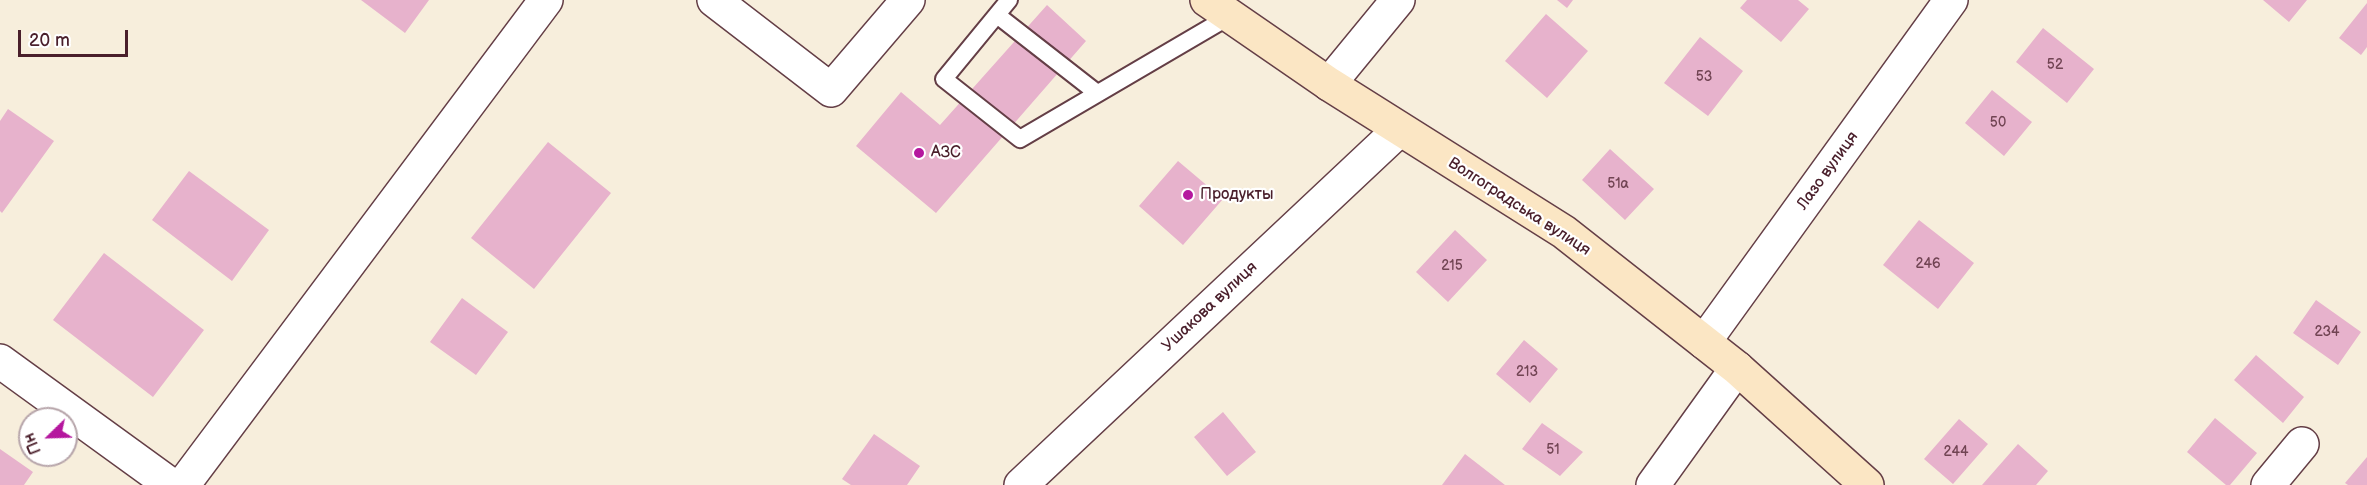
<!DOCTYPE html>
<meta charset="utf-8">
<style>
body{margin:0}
#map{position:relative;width:2367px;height:485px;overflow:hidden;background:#f7eedc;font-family:"Balsamiq Sans",sans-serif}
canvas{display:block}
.north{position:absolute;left:18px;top:407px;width:60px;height:60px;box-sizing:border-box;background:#fff;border:2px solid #b7a5aa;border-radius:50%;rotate:247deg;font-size:16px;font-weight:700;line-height:24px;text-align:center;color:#4a1f2b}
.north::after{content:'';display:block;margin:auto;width:21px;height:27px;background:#b5179e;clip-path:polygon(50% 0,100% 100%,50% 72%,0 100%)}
.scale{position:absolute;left:18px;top:30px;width:110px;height:27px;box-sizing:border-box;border:3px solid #4a1f2b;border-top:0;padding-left:8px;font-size:18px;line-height:21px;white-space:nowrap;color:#4a1f2b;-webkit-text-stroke:4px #fff;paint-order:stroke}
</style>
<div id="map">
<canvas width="2367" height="485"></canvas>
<div class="north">Пн</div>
<div class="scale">20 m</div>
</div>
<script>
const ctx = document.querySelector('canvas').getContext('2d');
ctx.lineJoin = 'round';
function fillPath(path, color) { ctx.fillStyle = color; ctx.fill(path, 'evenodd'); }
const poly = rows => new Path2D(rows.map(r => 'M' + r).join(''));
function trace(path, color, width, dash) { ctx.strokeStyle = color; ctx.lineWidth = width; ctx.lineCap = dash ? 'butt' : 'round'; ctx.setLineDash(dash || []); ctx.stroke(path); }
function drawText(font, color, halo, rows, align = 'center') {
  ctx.font = font + ' "Balsamiq Sans",sans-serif'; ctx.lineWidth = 4.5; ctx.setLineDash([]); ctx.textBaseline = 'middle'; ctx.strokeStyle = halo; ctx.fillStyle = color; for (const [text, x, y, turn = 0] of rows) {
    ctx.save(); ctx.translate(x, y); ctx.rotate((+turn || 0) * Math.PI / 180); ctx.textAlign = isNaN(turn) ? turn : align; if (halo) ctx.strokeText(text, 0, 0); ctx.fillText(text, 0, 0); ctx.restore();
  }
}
fillPath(poly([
 [361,0,429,0,405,33],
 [1557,0,1573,0,1567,8],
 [1747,0,1798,0,1809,9,1781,42,1740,8],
 [2263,0,2307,0,2289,22],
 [2367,3,2367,47,2361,55,2339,38],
 [1047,5,1086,41,936,213,856,146,901,92,940,125],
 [1546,14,1588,51,1547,98,1505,61],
 [2043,28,2094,69,2067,103,2016,62],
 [1700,37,1743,71,1708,116,1664,83],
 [1992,90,2032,122,2004,156,1965,123],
 [8,109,54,141,2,213,0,211,0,121],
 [548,142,611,193,534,289,471,238],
 [1610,149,1654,189,1625,220,1582,180],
 [1178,161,1223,199,1183,245,1139,206],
 [189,171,269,230,232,281,152,220],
 [1919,220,1974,263,1938,309,1883,265],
 [1455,230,1487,260,1448,302,1416,272],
 [104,253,204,330,153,397,53,320],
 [462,298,508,332,476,375,430,342],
 [2316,300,2361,332,2338,365,2293,333],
 [1524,340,1558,369,1530,403,1496,374],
 [2256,355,2304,397,2283,423,2234,380],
 [1223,412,1256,452,1227,476,1194,437],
 [2215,418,2257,453,2230,485,2226,485,2187,452],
 [1959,419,1988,444,1953,484,1924,459],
 [1542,423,1583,452,1560,476,1522,449],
 [874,434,920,466,907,485,851,485,842,479],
 [2018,444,2048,471,2036,485,1982,485],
 [0,449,33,472,24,485,0,485],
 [1465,454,1505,485,1442,485],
 [2367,457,2367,485,2348,485,2345,483]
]), '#e7b2cc');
const lane = poly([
 [1009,0,944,79,1020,139,1230,16],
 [997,15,1097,93]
]);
const street = poly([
 [714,0,831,90,908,0],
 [1329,84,1398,0],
 [1704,342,1951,0],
 [0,361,171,485],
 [183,485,546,0],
 [1021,485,1399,130],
 [1653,485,1737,368],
 [2268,485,2302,444]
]);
const secondary = poly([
 [1207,0,1329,84,1564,232,1737,368,1867,485]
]);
trace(lane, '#643e46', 20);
trace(street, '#643e46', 36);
trace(secondary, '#643e46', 36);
trace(lane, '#fff', 16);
trace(street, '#fff', 33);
trace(secondary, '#fbe6c4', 33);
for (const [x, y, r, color] of [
 [919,153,6,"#b5179e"],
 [1188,195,6,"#b5179e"]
]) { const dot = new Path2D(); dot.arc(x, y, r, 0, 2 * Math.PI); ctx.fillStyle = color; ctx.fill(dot); trace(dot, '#fff', 2); }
drawText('14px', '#714453', null, [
 ["52",2055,65],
 ["53",1704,77],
 ["50",1998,123],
 ["51а",1618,184],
 ["246",1928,264],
 ["215",1452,266],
 ["234",2327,332],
 ["213",1527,372],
 ["51",1553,450],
 ["244",1956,452]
]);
drawText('16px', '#4a1f2b', '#fff', [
 ["АЗС",931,153],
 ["Продукты",1200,195]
], 'left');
drawText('16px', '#4a1f2b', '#fff', [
 ["Лазо вулиця",1828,171,-54],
 ["Волгоградська вулиця",1519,207,33],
 ["Ушакова вулиця",1210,307,-43]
]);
</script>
